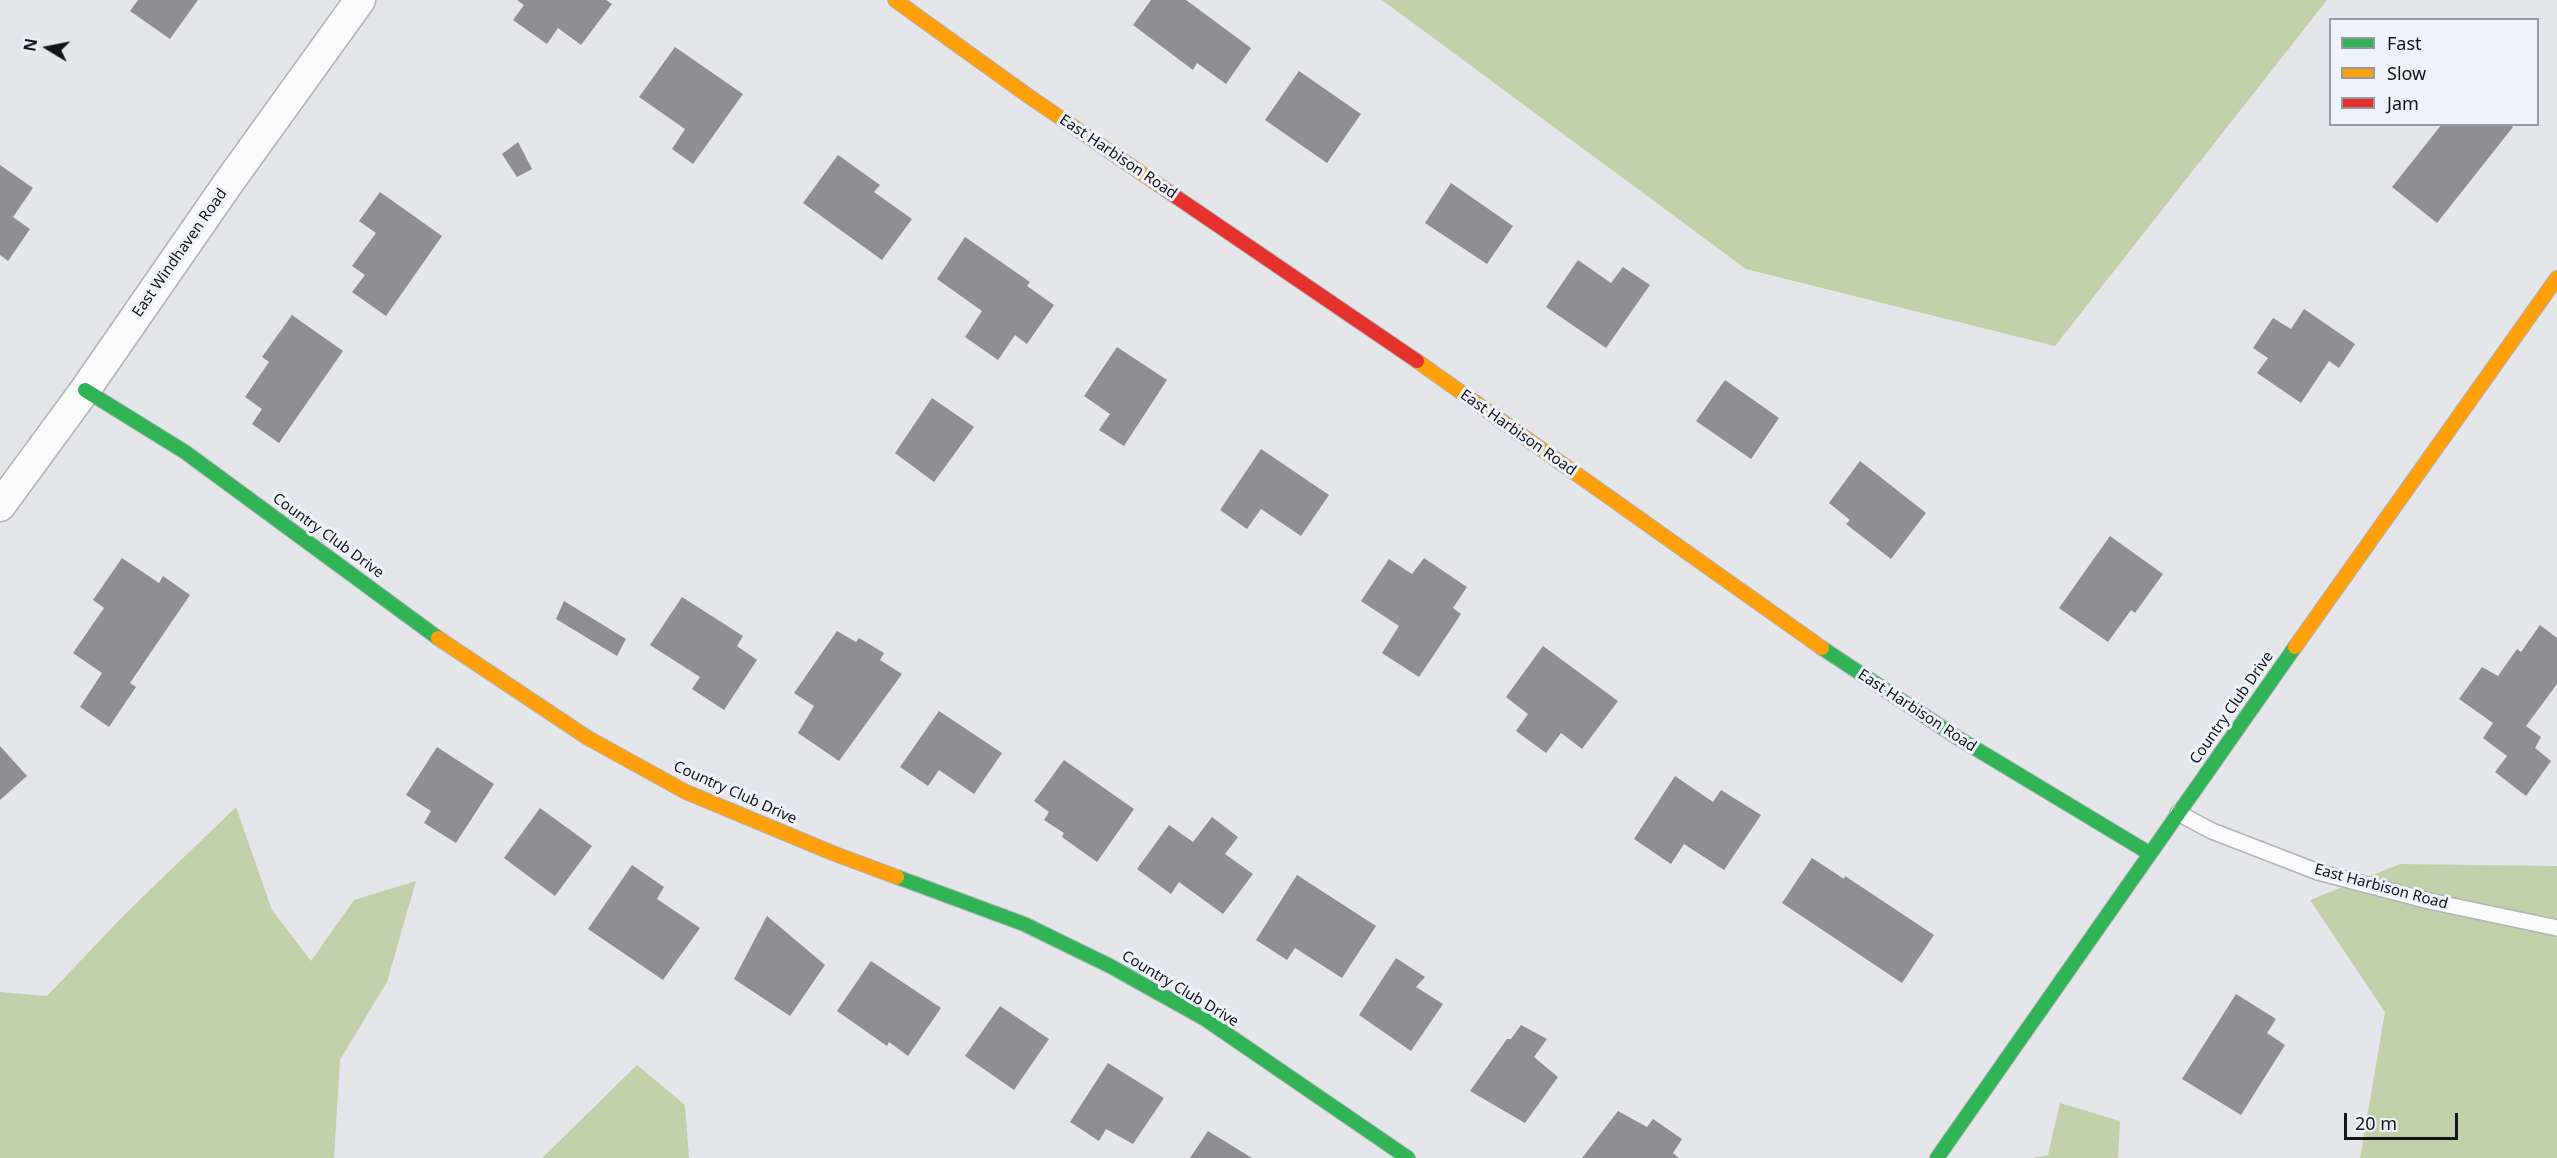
<!DOCTYPE html>
<style>
body{margin:0}
#map{position:relative;width:2557px;height:1158px;overflow:hidden;background:#e4e6ea;font-family:"Noto Sans",sans-serif}
canvas{display:block}
.legend{position:absolute;left:2329px;top:18px;width:210px;height:108px;box-sizing:border-box;background:#eef3fb;border:2px solid #969aa0;margin:0;padding:8px 10px;list-style:none;font-size:18px;color:#131417}
.legend li{display:flex;align-items:center;gap:12px;height:30px}
.legend b{width:30px;border:2px solid #969aa0}
.north{position:absolute;left:18px;top:18px;width:60px;height:60px;-webkit-text-stroke:4px #eef3fb;paint-order:stroke;rotate:280deg;font-size:16px;font-weight:700;line-height:24px;text-align:center;color:#131417}
.north::after{content:'';display:block;margin:auto;width:21px;height:27px;background:#131417;clip-path:polygon(50% 0,100% 100%,50% 72%,0 100%)}
.scale{position:absolute;left:2344px;top:1113px;width:114px;height:27px;box-sizing:border-box;border:3px solid #131417;border-top:0;padding-left:8px;font-size:18px;line-height:21px;white-space:nowrap;color:#131417;-webkit-text-stroke:4px #eef3fb;paint-order:stroke}
</style>
<div id="map">
<canvas width="2557" height="1158"></canvas>
<ul class="legend">
<li><b style="height:8px;background:#30b455"></b>Fast</li>
<li><b style="height:8px;background:#ff9f0a"></b>Slow</li>
<li><b style="height:8px;background:#e5322d"></b>Jam</li>
</ul>
<div class="north">N</div>
<div class="scale">20 m</div>
</div>
<script>
const ctx = document.querySelector('canvas').getContext('2d');
ctx.lineJoin = 'round';
function fillPath(path, color) { ctx.fillStyle = color; ctx.fill(path, 'evenodd'); }
const poly = rows => new Path2D(rows.map(r => 'M' + r).join(''));
function trace(path, color, width, dash) { ctx.strokeStyle = color; ctx.lineWidth = width; ctx.lineCap = dash ? 'butt' : 'round'; ctx.setLineDash(dash || []); ctx.stroke(path); }
function drawText(font, color, halo, rows, align = 'center') {
  ctx.font = font + ' "Noto Sans",sans-serif'; ctx.lineWidth = 6; ctx.setLineDash([]); ctx.textBaseline = 'middle'; ctx.strokeStyle = halo; ctx.fillStyle = color; for (const [text, x, y, turn = 0] of rows) {
    ctx.save(); ctx.translate(x, y); ctx.rotate((+turn || 0) * Math.PI / 180); ctx.textAlign = isNaN(turn) ? turn : align; if (halo) ctx.strokeText(text, 0, 0); ctx.fillText(text, 0, 0); ctx.restore();
  }
}
fillPath(poly([
 [1382,0,2327,0,2055,346,1746,269],
 [236,807,272,910,311,961,354,900,416,881,387,982,340,1060,334,1158,0,1158,0,992,47,996,125,914],
 [2400,864,2557,866,2557,1158,2360,1158,2385,1012,2310,900],
 [637,1065,685,1105,689,1158,542,1158],
 [2060,1103,2120,1121,2118,1158,2032,1158,2048,1155]
]), '#c0d1a9');
fillPath(poly([
 [138,0,198,0,170,39,130,11],
 [517,0,606,0,612,4,581,45,558,28,547,44,513,20,524,5],
 [1151,0,1186,0,1251,48,1226,84,1197,63,1193,70,1133,25],
 [675,47,743,94,693,164,672,149,685,129,639,97],
 [1299,71,1361,114,1327,163,1265,120],
 [2442,124,2509,124,2513,127,2437,223,2392,187],
 [518,142,532,169,517,177,502,154],
 [838,155,880,185,874,192,912,219,882,260,803,203],
 [0,165,33,188,13,217,30,229,8,261,0,255],
 [1451,183,1513,226,1487,264,1425,223],
 [380,192,442,236,386,316,352,292,365,275,352,266,376,233,359,221],
 [965,237,1030,282,1027,286,1054,305,1027,344,1015,335,998,360,965,337,982,311,937,279],
 [1578,260,1611,283,1623,267,1650,285,1606,348,1546,307],
 [2304,309,2355,344,2339,368,2329,361,2301,403,2257,373,2268,358,2253,348,2273,318,2291,329],
 [292,315,343,351,279,443,252,424,262,409,245,397,269,362,262,357],
 [1117,347,1167,380,1124,446,1099,430,1110,414,1084,396],
 [1725,380,1779,418,1751,459,1696,421],
 [932,398,974,427,934,482,895,453],
 [1261,449,1329,495,1301,536,1261,509,1247,529,1220,510],
 [1860,461,1926,513,1891,559,1846,524,1850,520,1829,503],
 [2110,536,2163,574,2135,613,2131,610,2108,642,2059,608],
 [122,558,159,583,163,576,190,595,130,683,136,687,109,727,80,707,102,673,73,653,104,608,93,600],
 [1424,558,1467,587,1453,608,1461,614,1419,677,1382,653,1399,626,1361,601,1389,559,1412,574],
 [682,597,743,636,737,646,757,660,724,710,692,689,700,677,650,645],
 [564,601,626,639,617,656,556,619],
 [2540,625,2557,638,2557,684,2526,726,2541,737,2535,748,2551,761,2526,796,2495,772,2507,756,2483,738,2493,723,2459,699,2482,667,2498,676,2517,649,2521,652],
 [837,631,856,642,859,638,884,653,880,660,902,674,839,761,798,733,814,706,794,693],
 [1543,646,1618,701,1582,749,1561,733,1546,753,1516,731,1528,714,1506,697],
 [939,711,1002,753,974,794,939,770,928,786,900,767],
 [0,746,27,776,0,800],
 [437,747,494,784,456,843,424,823,431,811,406,795],
 [1064,760,1134,809,1097,862,1062,837,1064,833,1044,820,1049,812,1034,801],
 [1675,776,1713,802,1721,790,1761,815,1724,870,1684,844,1671,864,1634,839],
 [540,808,592,846,555,896,504,858],
 [1212,817,1238,837,1225,854,1253,874,1223,914,1179,882,1171,894,1137,869,1169,825,1193,842],
 [1812,858,1844,879,1845,876,1934,935,1902,983,1782,903],
 [632,865,664,887,657,899,700,928,663,980,588,929],
 [1297,875,1376,926,1342,978,1295,948,1287,960,1256,940],
 [767,916,825,965,790,1016,734,979],
 [1396,958,1425,977,1416,987,1443,1004,1411,1051,1359,1015],
 [871,961,941,1008,908,1056,889,1042,887,1046,837,1011],
 [2236,994,2276,1019,2267,1033,2285,1045,2241,1115,2182,1079],
 [1000,1006,1049,1039,1014,1090,965,1056],
 [1521,1025,1547,1039,1534,1057,1558,1077,1525,1123,1470,1091,1507,1039,1511,1039],
 [1108,1063,1164,1098,1133,1144,1106,1129,1099,1141,1070,1122],
 [1618,1111,1647,1127,1653,1119,1682,1139,1673,1153,1679,1158,1582,1158],
 [1208,1131,1252,1158,1190,1158]
]), '#8f8f91');
const lane = poly([
 [2178,813,2212,831,2318,872,2429,901,2557,928]
]);
const street = poly([
 [0,506,85,390,229,182,360,0]
]);
const fast = poly([
 [85,390,185,452,438,638],
 [1822,648,1958,738,2149,853],
 [897,877,1024,924,1110,966,1205,1019,1408,1158],
 [1937,1158,2295,647]
]);
const slow = poly([
 [895,0,1027,95,1166,190],
 [1417,361,1822,648],
 [438,638,588,738,686,792,835,854,897,877],
 [2295,647,2557,278]
]);
const jam = poly([
 [1166,190,1417,361]
]);
trace(lane, '#b2b3b7', 18);
trace(street, '#b2b3b7', 33);
trace(fast, '#b2b3b7', 16);
trace(slow, '#b2b3b7', 16);
trace(jam, '#b2b3b7', 16);
trace(lane, '#fbfbfc', 15);
trace(street, '#fbfbfc', 30);
trace(fast, '#30b455', 14);
trace(slow, '#ff9f0a', 14);
trace(jam, '#e5322d', 14);
drawText('15px', '#131417', '#eef3fb', [
 ["East Harbison Road",1118,157,34],
 ["East Windhaven Road",180,253,-55],
 ["East Harbison Road",1518,433,35],
 ["Country Club Drive",328,536,36],
 ["Country Club Drive",2232,708,-55],
 ["East Harbison Road",1917,711,33],
 ["Country Club Drive",735,793,24],
 ["East Harbison Road",2381,887,15],
 ["Country Club Drive",1180,989,31]
]);
</script>
